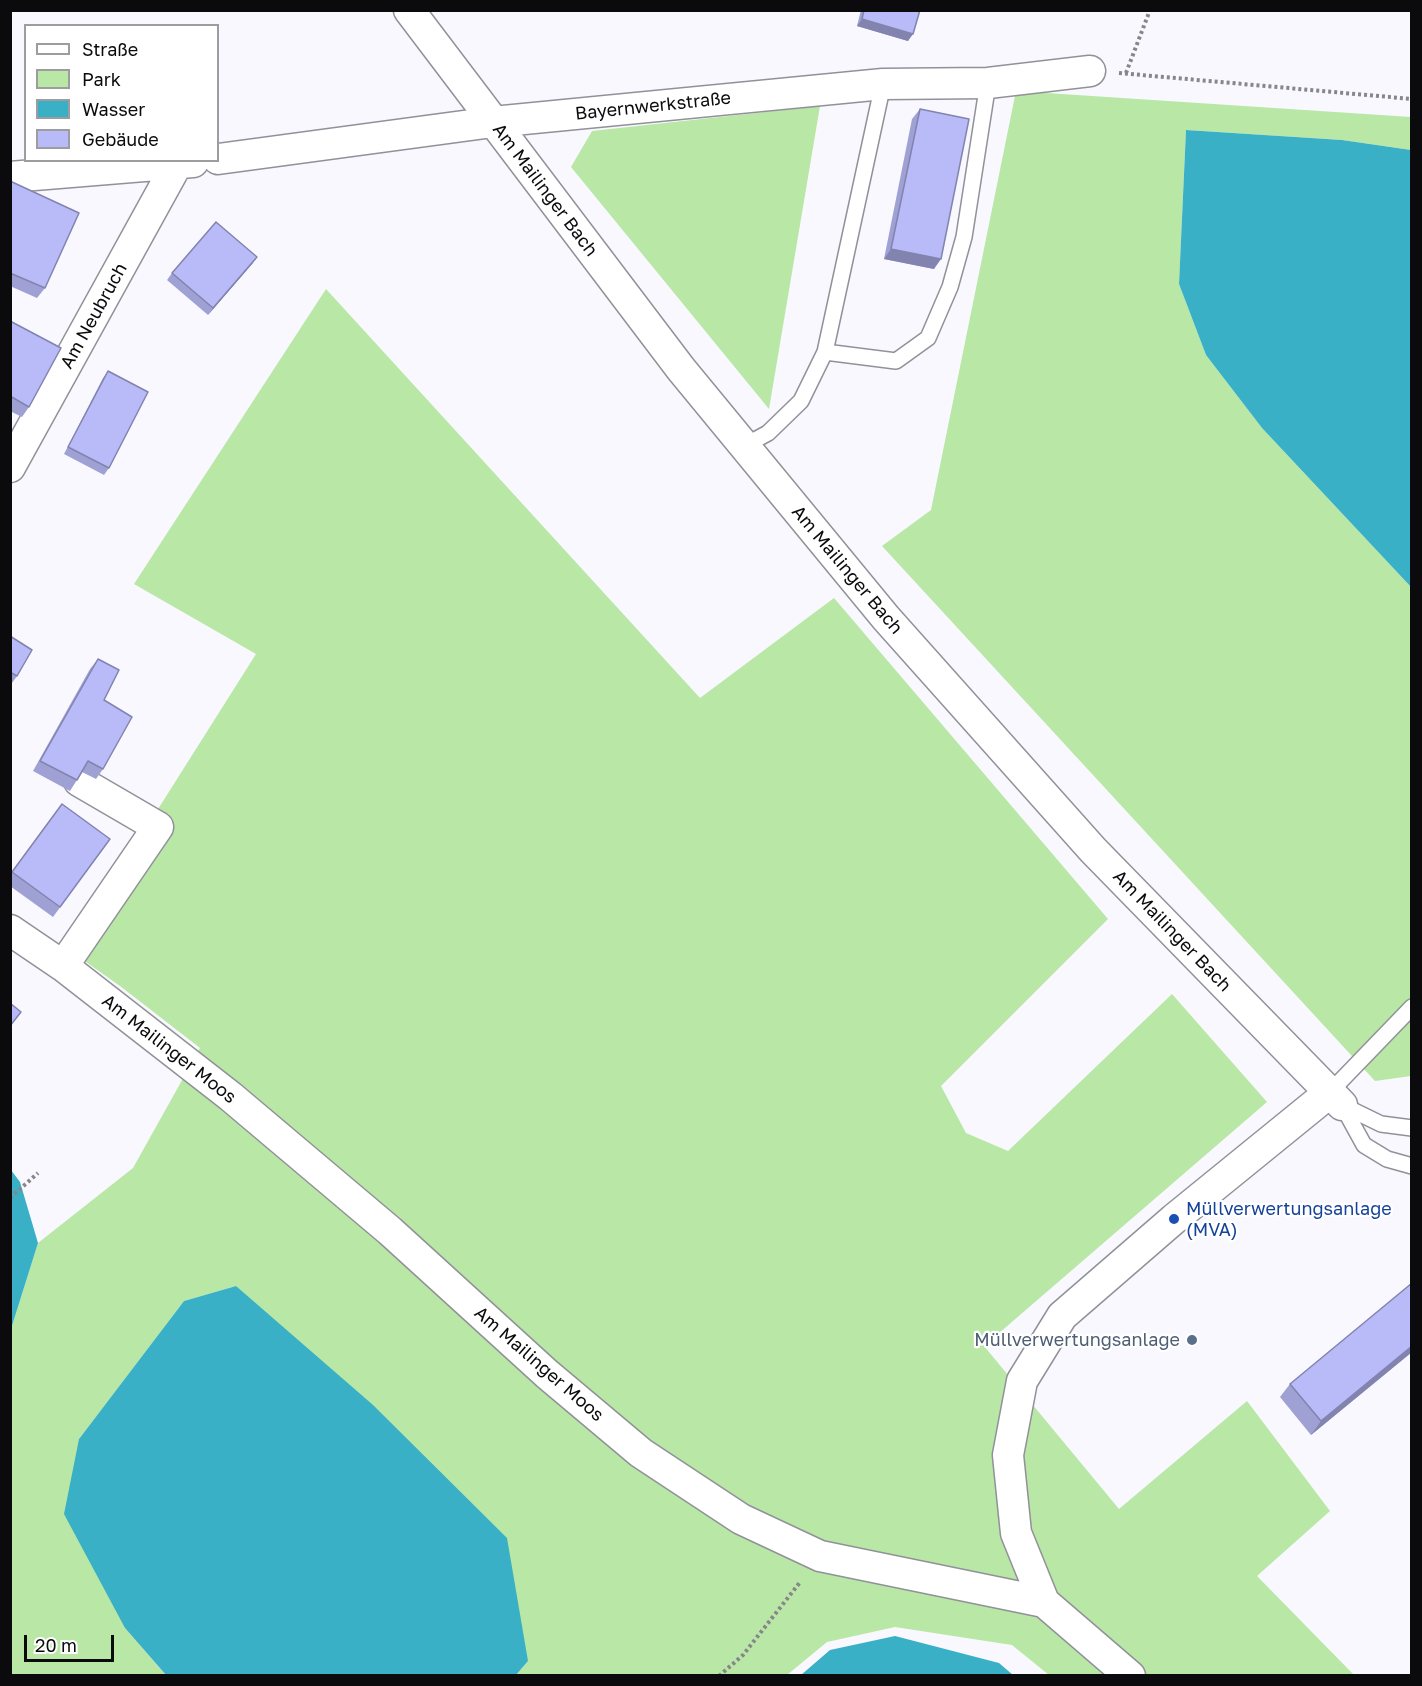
<!DOCTYPE html>
<meta charset="utf-8">
<style>
body{margin:0}
#map{position:relative;width:1422px;height:1686px;overflow:hidden;background:#f8f8fe;font-family:"Golos Text",sans-serif}
canvas{display:block}
.frame{position:absolute;inset:0;border:12px solid #0b0b0e;pointer-events:none}
.legend{position:absolute;left:24px;top:24px;width:195px;height:138px;box-sizing:border-box;background:#fff;border:2px solid #9d9d9f;margin:0;padding:8px 10px;list-style:none;font-size:18px;color:#0b0b0e}
.legend li{display:flex;align-items:center;gap:12px;height:30px}
.legend b{width:30px;border:2px solid #9d9d9f}
.scale{position:absolute;left:24px;top:1635px;width:90px;height:27px;box-sizing:border-box;border:3px solid #0b0b0e;border-top:0;padding-left:8px;font-size:18px;line-height:21px;white-space:nowrap;color:#0b0b0e;-webkit-text-stroke:4px #fff;paint-order:stroke}
</style>
<div id="map">
<canvas width="1422" height="1686"></canvas>
<div class="frame"></div>
<ul class="legend">
<li><b style="height:8px;background:#fff"></b>Straße</li>
<li><b style="height:16px;background:#b9e7a5"></b>Park</li>
<li><b style="height:16px;background:#39b0c6"></b>Wasser</li>
<li><b style="height:16px;background:#b9bbf8"></b>Gebäude</li>
</ul>
<div class="scale">20 m</div>
</div>
<script>
const ctx = document.querySelector('canvas').getContext('2d');
ctx.lineJoin = 'round';
function fillPath(path, color) { ctx.fillStyle = color; ctx.fill(path, 'evenodd'); }
const poly = rows => new Path2D(rows.map(r => 'M' + r).join(''));
function trace(path, color, width, dash) { ctx.strokeStyle = color; ctx.lineWidth = width; ctx.lineCap = dash ? 'butt' : 'round'; ctx.setLineDash(dash || []); ctx.stroke(path); }
function drawText(font, color, halo, rows, align = 'center') {
  ctx.font = font + ' "Golos Text",sans-serif'; ctx.lineWidth = 4.5; ctx.setLineDash([]); ctx.textBaseline = 'middle'; ctx.strokeStyle = halo; ctx.fillStyle = color; for (const [text, x, y, turn = 0] of rows) {
    ctx.save(); ctx.translate(x, y); ctx.rotate((+turn || 0) * Math.PI / 180); ctx.textAlign = isNaN(turn) ? turn : align; if (halo) ctx.strokeText(text, 0, 0); ctx.fillText(text, 0, 0); ctx.restore();
  }
}
fillPath(poly([
 [1016,91,1411,117,1411,150,1342,140,1186,130,1179,284,1206,355,1262,428,1411,587,1411,1076,1375,1081,882,546,931,510],
 [820,106,769,409,571,167,592,131],
 [326,289,700,698,834,598,1108,919,941,1086,966,1133,1008,1151,1172,994,1267,1102,984,1346,1119,1509,1247,1401,1330,1511,1257,1576,1354,1675,1049,1675,1012,1645,895,1627,827,1642,787,1675,516,1675,528,1661,236,1286,184,1301,79,1439,125,1628,166,1675,11,1676,11,1329,38,1243,133,1168,200,1048,120,986,69,950,256,654,134,584]
]), '#b9e7a5');
fillPath(poly([
 [1186,130,1342,140,1411,150,1411,587,1262,428,1206,355,1179,284],
 [11,1170,20,1182,38,1243,11,1329],
 [236,1286,373,1405,507,1538,528,1661,516,1675,166,1675,125,1628,64,1514,79,1439,184,1301],
 [895,1636,999,1663,1013,1675,801,1675,830,1650]
]), '#39b0c6');
const service = poly([
 [825,352,896,361,928,338,950,287,964,237,988,83],
 [744,446,768,433,801,401,825,352,883,84],
 [1329,1093,1412,1007],
 [1342,1105,1364,1145,1387,1159,1412,1166],
 [1342,1105,1381,1124,1412,1128]
]);
const minor = poly([
 [409,10,681,369,886,618,1093,850,1342,1105],
 [218,159,493,122,883,84,988,83,1090,71],
 [10,177,193,162],
 [10,467,177,164],
 [10,930,63,966,230,1096,390,1231,547,1374,641,1453,741,1519,820,1556,1044,1602,1130,1676],
 [63,966,158,827,79,781],
 [1044,1602,1016,1533,1008,1455,1022,1381,1062,1316,1174,1219,1329,1093]
]);
trace(service, '#919199', 18);
trace(minor, '#919199', 33);
trace(poly([
 [1119,73,1412,99],
 [1126,73,1150,10],
 [10,1198,38,1173],
 [719,1676,743,1655,801,1581]
]), '#86868b', 4, [3, 3]);
trace(service, '#fff', 15);
trace(minor, '#fff', 30);
fillPath(poly([
 [861,10,920,10,908,41,857,26],
 [920,109,934,269,884,259,912,119],
 [10,181,45,288,37,298,10,286],
 [257,257,252,264,208,315,167,280,172,273],
 [10,321,29,407,22,417,10,411],
 [108,371,109,468,104,475,64,454,103,378],
 [10,636,17,676,12,683,10,682],
 [98,659,103,769,96,779,82,772,70,791,33,771,90,669],
 [62,804,110,839,53,917,10,886,10,874],
 [1412,1352,1311,1435,1280,1397,1290,1384]
]), '#9fa1d5');
fillPath(poly([
 [862,19,913,34,908,41,857,26],
 [891,249,941,259,934,269,884,259],
 [257,257,252,264,208,315,213,308],
 [1412,1346,1412,1352,1311,1435,1321,1421]
]), '#8283ae');
const building = poly([
 [864,10,920,10,913,34,862,19,864,10],
 [920,109,969,119,941,259,891,249,920,109],
 [10,181,79,213,45,288,10,273,10,181],
 [216,222,257,257,213,308,172,273,216,222],
 [10,321,61,348,29,407,10,396,10,321],
 [108,371,148,392,109,468,68,447,108,371],
 [10,636,32,650,17,676,10,672,10,636],
 [98,659,119,670,104,700,132,717,103,769,88,761,77,780,40,761,98,659],
 [62,804,110,839,60,907,12,872,62,804],
 [10,1003,21,1012,10,1026,10,1003],
 [1412,1283,1412,1346,1321,1421,1290,1384,1412,1283]
]);
fillPath(building, '#b9bbf8');
trace(building, '#8283ae', 1.5);
for (const [x, y, r, color] of [
 [1174,1219,6,"#1a4fb4"],
 [1192,1340,6,"#5c6f8a"]
]) { const dot = new Path2D(); dot.arc(x, y, r, 0, 2 * Math.PI); ctx.fillStyle = color; ctx.fill(dot); trace(dot, '#fff', 2); }
drawText('18px', '#0b0b0e', '#fff', [
 ["Bayernwerkstraße",653,106,-6],
 ["Am Mailinger Bach",545,190,53],
 ["Am Neubruch",94,316,-61],
 ["Am Mailinger Bach",847,570,50],
 ["Am Mailinger Bach",1172,931,46],
 ["Am Mailinger Moos",169,1049,38],
 ["Am Mailinger Moos",539,1364,41]
]);
drawText('18px', '#164399', '#fff', [
 ["Müllverwertungsanlage",1186,1209],
 ["(MVA)",1186,1230]
], 'left');
drawText('18px', '#4e5e75', '#fff', [
 ["Müllverwertungsanlage",1180,1340]
], 'right');
</script>
